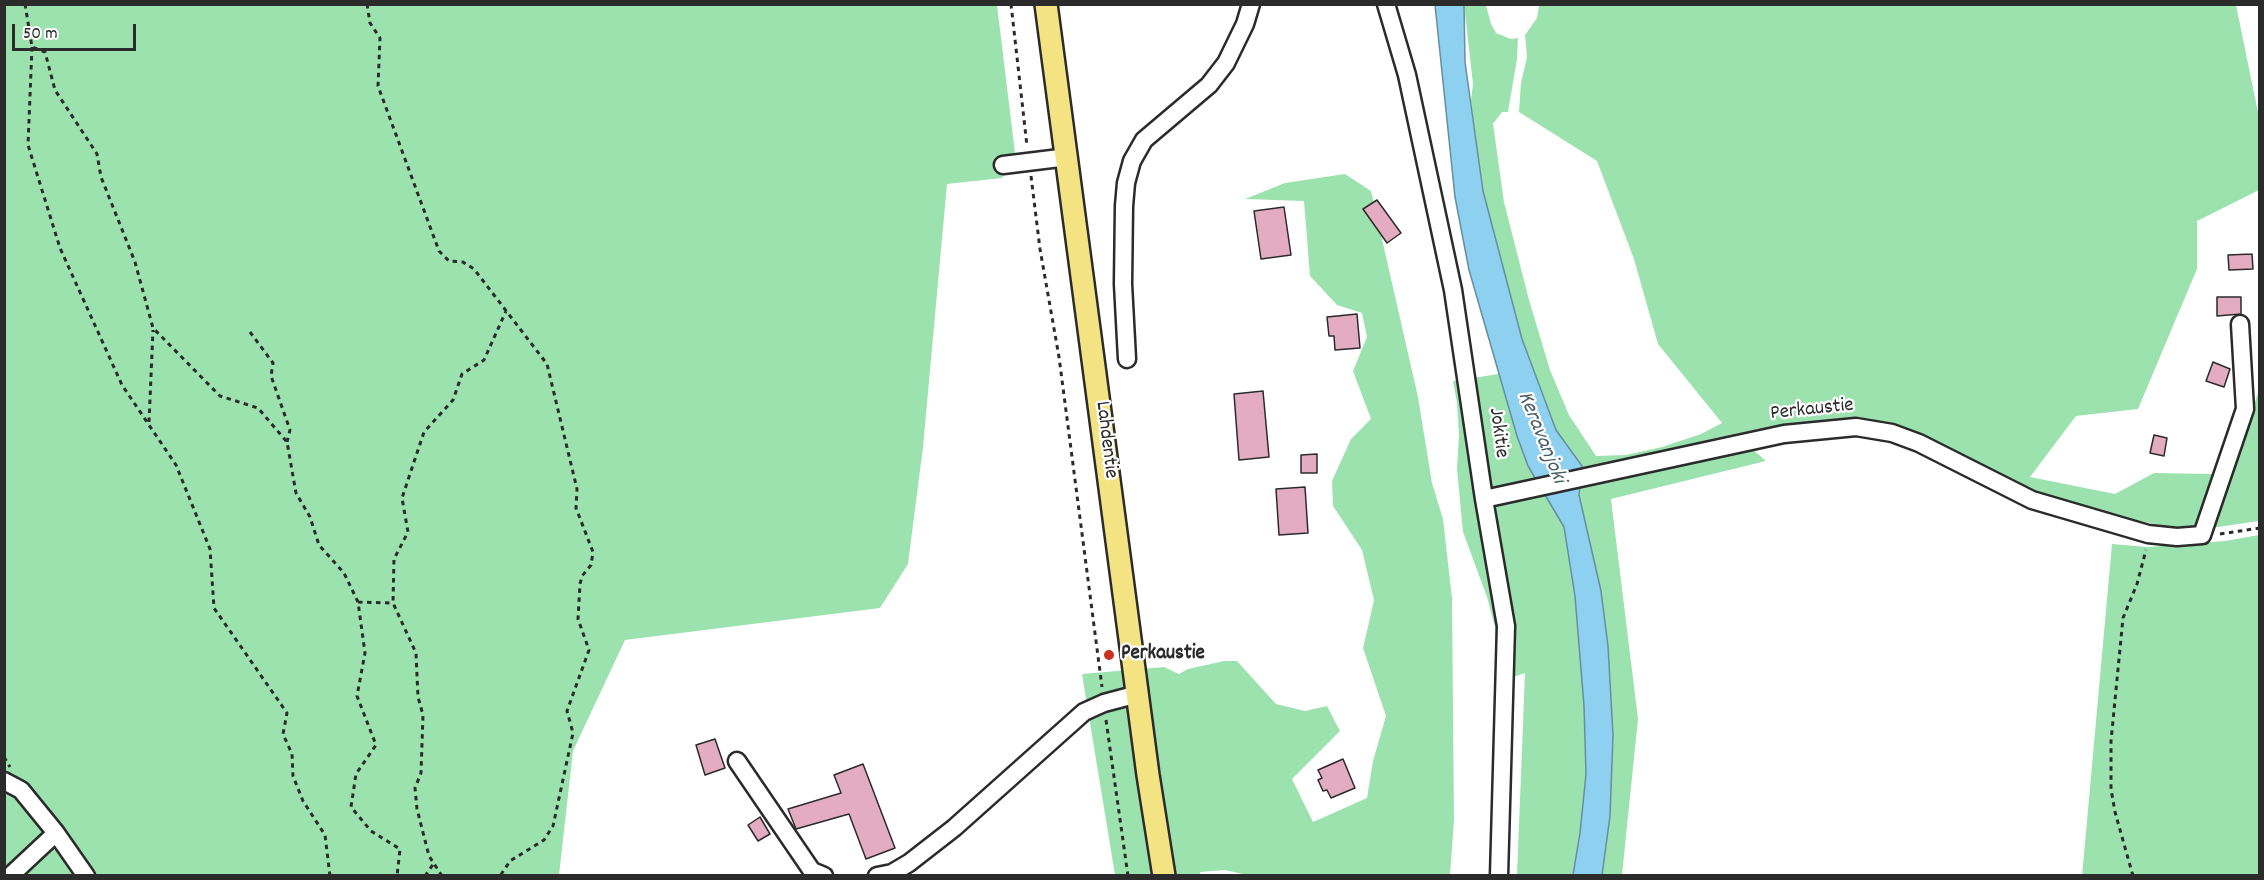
<!DOCTYPE html>
<style>
body{margin:0}
#map{position:relative;width:2264px;height:880px;overflow:hidden;background:#fff;font-family:Dekko,sans-serif}
canvas{display:block}
.frame{position:absolute;inset:0;border:6px solid #2b2b2b;pointer-events:none}
.scale{position:absolute;left:12px;top:24px;width:124px;height:27px;box-sizing:border-box;border:3px solid #2b2b2b;border-top:0;padding-left:8px;font-size:18px;line-height:21px;white-space:nowrap;color:#2b2b2b;-webkit-text-stroke:4px #fff;paint-order:stroke}
</style>
<div id="map">
<canvas width="2264" height="880"></canvas>
<div class="frame"></div>
<div class="scale">50 m</div>
</div>
<script>
const ctx = document.querySelector('canvas').getContext('2d');
ctx.lineJoin = 'round';
function fillPath(path, color) { ctx.fillStyle = color; ctx.fill(path, 'evenodd'); }
const poly = rows => new Path2D(rows.map(r => 'M' + r).join(''));
function trace(path, color, width, dash) { ctx.strokeStyle = color; ctx.lineWidth = width; ctx.lineCap = dash ? 'butt' : 'round'; ctx.setLineDash(dash || []); ctx.stroke(path); }
function drawText(font, color, halo, rows, align = 'center') {
  ctx.font = font + ' Dekko,sans-serif'; ctx.lineWidth = 4.5; ctx.setLineDash([]); ctx.textBaseline = 'middle'; ctx.strokeStyle = halo; ctx.fillStyle = color; for (const [text, x, y, turn = 0] of rows) {
    ctx.save(); ctx.translate(x, y); ctx.rotate((+turn || 0) * Math.PI / 180); ctx.textAlign = isNaN(turn) ? turn : align; if (halo) ctx.strokeText(text, 0, 0); ctx.fillText(text, 0, 0); ctx.restore();
  }
}
fillPath(poly([
 [5,5,997,5,1015,153,1002,178,947,184,923,447,908,564,880,608,625,640,573,751,559,875,13,876,5,871],
 [1464,5,1486,5,1491,24,1496,33,1511,39,1518,38,1517,59,1508,112,1502,112,1493,124,1504,202,1529,300,1550,370,1569,415,1596,456,1626,455,1662,447,1701,434,1722,423,1658,344,1634,259,1597,161,1519,112,1521,83,1527,57,1525,35,1537,18,1539,5,2236,5,2259,117,2259,190,2197,221,2197,269,2138,409,2076,416,2030,477,2115,494,2154,473,2214,474,2197,529,2183,529,2089,512,2027,491,1927,437,1859,417,1787,424,1735,434,1766,461,1611,499,1638,719,1622,875,1602,875,1610,816,1613,735,1608,646,1601,591,1579,495,1582,466,1556,430,1522,339,1483,192,1471,101,1473,84],
 [1345,174,1371,191,1418,397,1432,483,1443,519,1452,598,1454,820,1450,875,1251,876,1225,870,1200,872,1200,875,1115,875,1082,674,1164,667,1179,674,1188,669,1224,661,1237,661,1276,704,1305,711,1327,706,1340,731,1292,779,1313,822,1367,798,1373,761,1386,716,1363,648,1374,600,1362,550,1333,506,1332,481,1351,439,1371,419,1353,371,1367,337,1362,313,1337,305,1310,276,1304,201,1245,199,1285,183],
 [1499,374,1528,466,1564,527,1575,596,1584,706,1586,774,1580,833,1573,875,1517,875,1525,673,1496,683,1495,627,1487,597,1463,532,1457,469,1459,435,1457,403,1453,381],
 [2259,390,2259,521,2211,528,2232,471],
 [2259,535,2259,875,2082,876,2112,544,2148,547,2225,541]
]), '#9ce2af');
const water = poly([
 [1435,5,1464,5,1465,62,1483,191,1522,339,1556,430,1582,466,1579,495,1601,591,1608,646,1613,735,1610,816,1602,875,1573,875,1580,833,1586,774,1584,706,1575,596,1564,527,1528,466,1517,436,1469,270,1455,197,1435,5]
]);
fillPath(water, '#8dd0ef');
trace(water, '#668ea1', 1.5);
const building = poly([
 [1377,200,1401,233,1387,243,1363,209,1377,200],
 [1284,207,1291,255,1261,259,1254,211,1284,207],
 [2252,254,2253,269,2229,270,2228,255,2252,254],
 [2217,297,2241,297,2241,314,2217,316,2217,297],
 [1357,314,1360,348,1335,350,1334,336,1329,336,1327,317,1357,314],
 [2213,362,2230,369,2224,387,2206,381,2213,362],
 [1263,391,1269,457,1239,460,1234,394,1263,391],
 [2154,435,2167,438,2164,456,2150,453,2154,435],
 [1317,454,1317,473,1301,473,1301,455,1317,454],
 [1305,487,1308,533,1279,535,1276,489,1305,487],
 [715,739,725,768,705,775,696,745,715,739],
 [1343,759,1355,788,1331,798,1327,790,1323,791,1318,780,1322,778,1318,770,1343,759],
 [863,764,895,848,866,859,849,814,796,829,788,809,841,793,834,775,863,764],
 [760,817,770,834,758,841,748,825,760,817]
]);
fillPath(building, '#e3acc1');
trace(building, '#2b2b2b', 1.5);
const minor = poly([
 [1386,4,1407,75,1453,290,1484,499,1506,626,1499,876],
 [1003,165,1068,157],
 [1127,359,1123,284,1124,206,1126,183,1132,161,1144,140,1209,85,1226,63,1245,24,1251,4],
 [1484,499,1784,434,1856,427,1892,433,1919,443,2032,500,2148,534,2177,537,2202,535,2245,409,2240,324],
 [737,761,812,871,824,876],
 [4,781,21,790,56,833,86,876],
 [10,876,56,833],
 [877,876,892,873,909,863,954,828,1084,712,1104,703,1138,694]
]);
const major = poly([
 [1046,4,1148,775,1164,876]
]);
trace(minor, '#2b2b2b', 21);
trace(major, '#2b2b2b', 26);
trace(poly([
 [25,4,32,47,45,52,55,90,97,154,101,177,135,262,153,328,220,396,258,408,287,442,296,493,310,517,319,545,344,573,358,602,365,653,357,696,376,745,356,774,351,807,371,831,400,849,397,876],
 [367,4,370,23,380,38,378,86,439,251,449,261,463,262,474,269,547,364,577,489,576,508,593,552,591,565,582,576,580,584,578,619,589,650,567,711,573,733,553,826,544,840,510,861,500,876],
 [1011,4,1027,146],
 [32,47,28,145,60,248,122,385,176,465,210,549,214,608,287,713,283,734,292,754,293,776,303,801,325,835,330,876],
 [1031,176,1040,249,1059,357,1102,687],
 [250,332,273,363,271,376,290,430,287,442],
 [149,422,153,330],
 [2220,534,2260,528],
 [358,602,393,603],
 [1106,720,1128,876],
 [4,757,10,767],
 [425,876,434,863],
 [442,876,429,856,417,809,415,788,421,773,423,715,418,697,416,653,393,603,394,559,408,532,402,498,424,432,453,400,462,374,484,360,506,311],
 [2133,876,2115,812,2111,789,2111,741,2123,618,2137,584,2146,550]
]), '#2b2b2b', 3, [4.5, 4.5]);
trace(minor, '#fff', 16);
trace(major, '#f4e382', 21);
for (const [x, y, r, color] of [
 [1109,655,6,"#c8321e"]
]) { const dot = new Path2D(); dot.arc(x, y, r, 0, 2 * Math.PI); ctx.fillStyle = color; ctx.fill(dot); trace(dot, '#fff', 2); }
drawText('21px', '#2b2b2b', '#fff', [
 ["Perkaustie",1812,411,-6],
 ["Jokitie",1497,433,82],
 ["Lahdentie",1105,440,83]
]);
drawText('bold 21px', '#2b2b2b', '#fff', [
 ["Perkaustie",1121,655]
], 'left');
drawText('italic 22px', '#485d66', '#fff', [
 ["Keravanjoki",1540,438,68]
]);
</script>
